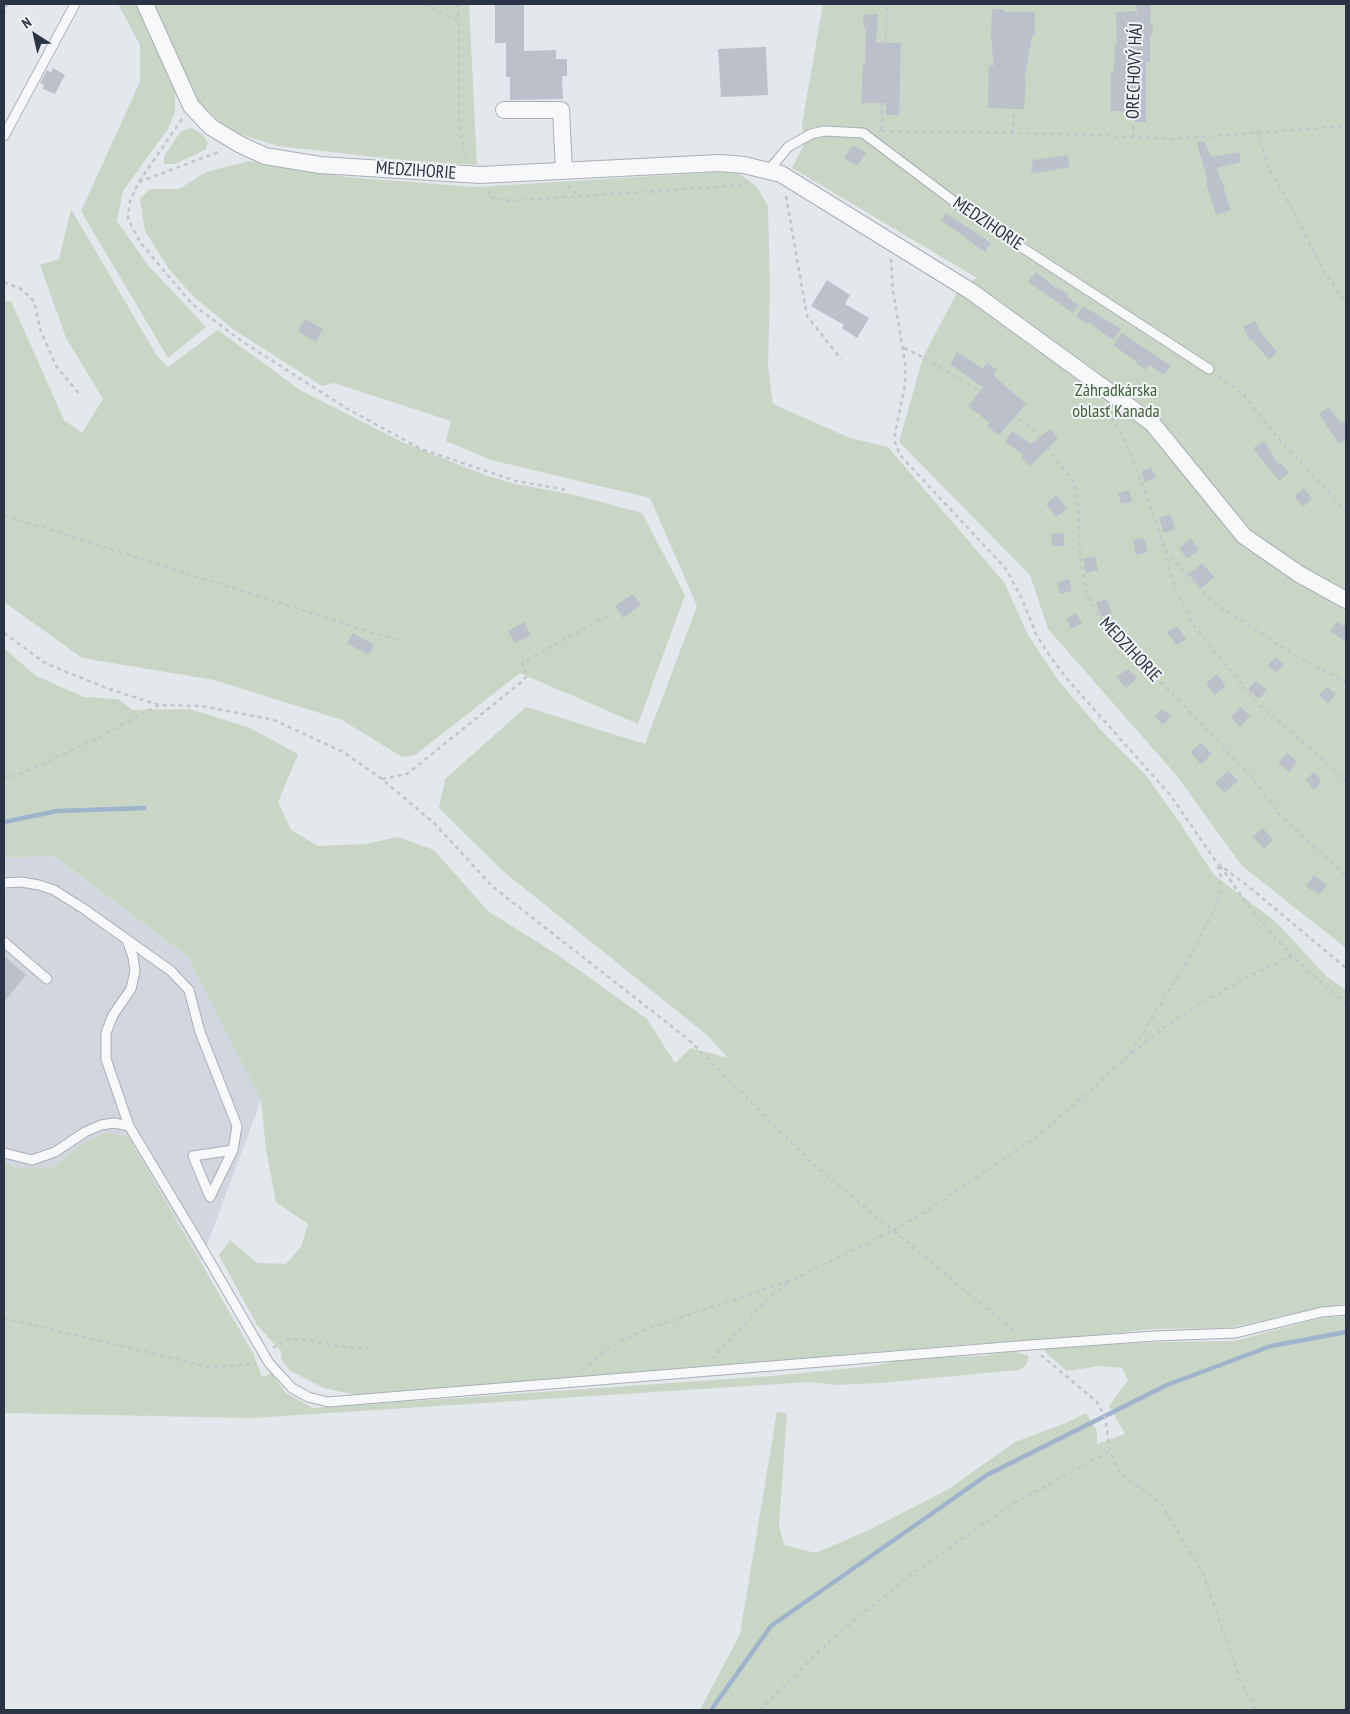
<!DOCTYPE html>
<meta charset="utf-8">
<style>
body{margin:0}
#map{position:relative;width:1350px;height:1714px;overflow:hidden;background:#e4e7ec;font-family:"PT Sans Narrow",sans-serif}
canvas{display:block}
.frame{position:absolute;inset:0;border:5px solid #2b3445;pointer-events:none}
.north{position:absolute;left:10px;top:10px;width:50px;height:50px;-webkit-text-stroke:4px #f4f6f9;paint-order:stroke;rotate:325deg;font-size:14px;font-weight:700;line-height:20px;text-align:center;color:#2b3445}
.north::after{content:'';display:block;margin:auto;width:18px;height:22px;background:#2b3445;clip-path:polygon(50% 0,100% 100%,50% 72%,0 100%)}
</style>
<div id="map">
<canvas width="1350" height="1714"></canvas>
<div class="frame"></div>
<div class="north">N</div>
</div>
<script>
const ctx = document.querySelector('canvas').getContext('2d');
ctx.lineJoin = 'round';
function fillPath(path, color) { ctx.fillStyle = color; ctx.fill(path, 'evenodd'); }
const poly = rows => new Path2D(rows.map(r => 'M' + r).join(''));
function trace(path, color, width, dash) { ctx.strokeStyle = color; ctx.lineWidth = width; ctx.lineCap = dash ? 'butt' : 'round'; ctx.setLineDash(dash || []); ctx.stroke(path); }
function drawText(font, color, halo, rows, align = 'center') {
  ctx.font = font + ' "PT Sans Narrow",sans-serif'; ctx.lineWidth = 4; ctx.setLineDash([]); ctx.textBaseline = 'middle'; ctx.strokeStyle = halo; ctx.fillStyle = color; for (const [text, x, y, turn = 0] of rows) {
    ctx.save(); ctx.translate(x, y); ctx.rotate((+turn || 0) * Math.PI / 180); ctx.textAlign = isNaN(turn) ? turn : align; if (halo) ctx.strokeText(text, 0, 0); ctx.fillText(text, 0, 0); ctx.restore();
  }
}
fillPath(poly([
 [53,856,187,956,261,1100,201,1261,128,1136,103,1133,85,1142,52,1167,19,1169,4,1162,4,858]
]), '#d2d6de');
fillPath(poly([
 [118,4,135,4,140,10,175,90,175,112,168,129,123,191,117,221,147,264,206,327,168,358,81,211,140,82,140,45],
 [151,4,469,4,477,165,402,160,278,146,229,131,198,101],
 [823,4,1346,4,1346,948,1242,866,1177,776,1048,629,1030,575,899,442,923,357,960,287,977,278,792,168,804,145,802,124],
 [192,128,203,135,208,143,205,150,175,164,164,164,164,156,181,131],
 [249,161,347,177,475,187,736,171,757,187,768,206,770,287,768,367,773,404,850,438,888,447,1004,582,1028,635,1058,680,1100,729,1145,774,1180,823,1214,875,1275,921,1327,977,1346,990,1346,1304,1317,1308,1230,1328,1154,1329,1043,1341,974,1344,357,1395,324,1388,289,1370,282,1360,281,1351,257,1325,219,1255,230,1240,257,1263,286,1264,301,1247,308,1224,276,1202,266,1149,261,1100,187,956,54,856,4,858,4,648,36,676,84,697,118,699,133,710,190,709,250,728,298,754,278,802,291,830,318,846,366,844,398,837,434,850,488,911,558,955,647,1019,675,1063,691,1048,728,1058,707,1035,504,872,439,808,445,779,526,707,645,744,697,606,650,498,491,460,446,441,451,421,334,383,322,386,234,330,193,296,169,269,145,231,140,199,150,189,179,189,206,172],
 [71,209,157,356,168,367,218,330,300,390,402,442,485,475,515,484,575,495,642,513,685,595,638,724,520,673,415,755,402,757,342,720,214,680,82,658,4,602,4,301,11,301,64,420,82,433,103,399,66,338,40,265,59,259],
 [103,1133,128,1136,253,1353,262,1377,271,1373,286,1393,313,1408,771,1376,874,1366,909,1358,984,1356,1013,1351,1029,1356,1026,1365,1019,1370,879,1383,835,1385,809,1382,252,1418,4,1413,4,1162,19,1169,52,1167,85,1142],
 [1346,1316,1346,1710,700,1710,740,1634,777,1412,787,1413,779,1525,784,1545,816,1553,869,1530,947,1490,1015,1442,1066,1423,1086,1413,1097,1431,1097,1444,1125,1434,1109,1406,1128,1380,1122,1368,1100,1366,1067,1371,1048,1355,1043,1348,1159,1342,1235,1341,1321,1318]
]), '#c9d6c5');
trace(poly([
 [4,822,57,811,144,808],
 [711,1710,771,1626,987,1475,1167,1385,1271,1346,1346,1332]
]), '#9fb4cc', 4.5);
fillPath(poly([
 [495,4,524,4,524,51,556,50,556,59,567,59,567,76,562,76,563,99,510,100,510,77,506,77,506,43,495,43],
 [1138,4,1151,4,1150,24,1153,24,1152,35,1150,35,1150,62,1146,62,1146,122,1135,122,1135,112,1111,111,1111,71,1114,71,1115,43,1117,43,1116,12,1138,11],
 [992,9,1004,9,1004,12,1035,12,1035,35,1032,35,1024,81,1026,81,1024,109,988,108,989,65,994,66,991,37],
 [878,14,876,43,901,43,899,115,886,115,886,103,861,103,863,64,865,64,866,28,864,28,863,15],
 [766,47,768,95,721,97,718,49],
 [53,68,65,75,55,94,43,89,44,85,40,83,47,70,51,73],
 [1204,141,1211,157,1239,152,1241,162,1216,168,1225,189,1224,189,1231,210,1216,215,1206,183,1208,182,1197,143],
 [853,145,866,153,857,166,844,158],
 [1068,155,1070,167,1031,174,1033,160],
 [946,213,991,243,985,252,941,220],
 [1036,272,1057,289,1058,288,1068,294,1067,297,1078,305,1073,313,1028,282],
 [827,280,850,295,845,304,869,318,857,338,842,328,844,325,811,306],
 [1083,306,1121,329,1113,340,1088,322,1087,324,1076,316],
 [305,319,323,329,316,342,298,331],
 [1255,321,1262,334,1277,352,1269,360,1252,340,1250,341,1243,327],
 [1122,333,1171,366,1164,375,1149,365,1145,370,1136,363,1137,362,1113,345],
 [957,352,983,369,987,363,997,370,993,375,1026,404,999,435,987,426,990,423,968,406,983,387,950,364],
 [1329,407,1341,424,1346,420,1346,439,1339,444,1319,414],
 [1050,429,1058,438,1030,466,1021,457,1023,454,1005,442,1012,431,1031,444],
 [1264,441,1278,465,1281,463,1289,473,1279,481,1253,448],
 [1151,467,1156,477,1145,482,1141,472],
 [1304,488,1312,499,1303,507,1294,496],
 [1129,490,1132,502,1121,504,1118,493],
 [1056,495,1067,509,1056,517,1046,504],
 [1170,514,1175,529,1164,533,1159,518],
 [1064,533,1064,546,1052,546,1051,534],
 [1144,538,1148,552,1136,555,1133,540],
 [1191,539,1199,550,1187,559,1179,548],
 [1095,556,1098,570,1086,573,1083,559],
 [1202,563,1214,577,1201,588,1189,574],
 [1069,579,1072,591,1060,594,1057,582],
 [633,594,641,605,623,618,615,606],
 [1107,599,1112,613,1101,617,1096,602],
 [1076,613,1082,623,1071,629,1066,619],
 [1337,621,1346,628,1346,642,1330,631],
 [524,622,531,635,515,643,508,631],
 [1177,626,1186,639,1176,645,1167,632],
 [353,633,374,645,368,655,347,643],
 [1276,657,1284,664,1276,673,1268,665],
 [1128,669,1137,678,1126,688,1116,677],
 [1217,674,1226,686,1214,695,1206,683],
 [1256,681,1267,690,1259,699,1248,689],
 [1327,687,1336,694,1328,703,1319,695],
 [1241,707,1250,716,1240,727,1231,717],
 [1162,709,1171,716,1163,725,1155,717],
 [1201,743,1212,754,1201,764,1190,752],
 [1287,753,1297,762,1289,772,1278,763],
 [1228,771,1238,781,1224,793,1215,783],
 [1314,772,1320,779,1320,783,1314,790,1305,780],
 [1263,828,1273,840,1264,849,1253,837],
 [1314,875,1327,885,1319,895,1306,886],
 [4,956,26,975,4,1002]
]), '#bbc0ca');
const lane = poly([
 [4,136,75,4],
 [769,170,788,147,811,134,824,131,863,133,972,215,1209,369],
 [4,883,21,882,39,885,54,890,84,909,171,971,189,990,200,1032,237,1126,233,1150,210,1197,193,1156,233,1150],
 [127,940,133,957,135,971,131,989,113,1015,106,1033,106,1059,129,1126,198,1241,269,1363,292,1388,308,1397,328,1402,1030,1345,1155,1336,1236,1333,1322,1312,1346,1310],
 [4,942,47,979],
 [4,1153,32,1160,55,1152,85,1132,101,1125,114,1123,129,1126]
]);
const street = poly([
 [145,4,191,106,211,127,239,144,265,156,320,165,480,175,719,163,744,165,781,174,972,292,1152,423,1244,536,1299,574,1346,600],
 [504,110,561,110,564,171]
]);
trace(lane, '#a9aeb7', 11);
trace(street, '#a9aeb7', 18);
trace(poly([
 [425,4,459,21,459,125,466,159],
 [458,4,459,21],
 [4,15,7,4],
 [182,119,138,183,129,204,128,219,140,242,192,304,243,342,346,408,421,449,516,481,567,490],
 [881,131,887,4],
 [882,131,1070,134,1173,139,1346,126],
 [1013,133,1016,4],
 [1258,133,1268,167,1284,194,1325,273,1346,303],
 [1133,137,1137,4],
 [139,182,221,151],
 [569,185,570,189,579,195],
 [488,190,492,198,508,201,744,185,748,182],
 [786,196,807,316,841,359],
 [891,259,893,291,905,363,905,385,895,434,895,442,900,455,1006,569,1022,599,1036,634,1049,655,1068,680,1171,796,1217,863,1248,886,1346,968],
 [4,282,21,289,34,301,40,329,56,366,81,396],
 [904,348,923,357,987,396,1033,429,1073,481,1079,512,1080,558,1087,595,1100,618,1248,773,1278,813,1346,876],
 [1218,376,1244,395,1276,436,1346,511],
 [1107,411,1125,440,1158,526,1176,591,1194,626,1257,703,1323,760,1346,782],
 [4,515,399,641],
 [1165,550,1210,600,1299,658,1346,682],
 [4,633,45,663,106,688,159,705,202,706,274,720,343,752,382,779,434,823,493,887,688,1039,813,1164,1016,1333],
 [4,779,20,774,94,740,159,705],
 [382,779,407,774,520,683,527,676,522,663,612,613],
 [1220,866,1257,917,1292,956,1346,1004],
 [1132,1053,1166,1026,1195,1007,1245,978,1291,956],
 [4,1318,209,1367,256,1364],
 [273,1348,286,1339,301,1339,336,1346,373,1349],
 [1041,1355,1097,1402,1105,1417,1110,1451,1117,1469,1129,1480,1161,1503,1203,1574,1240,1679,1256,1710],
 [711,1359,774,1293,791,1281],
 [582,1370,611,1346,642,1331,794,1279,876,1239,919,1216,1036,1137,1088,1093,1129,1055,1192,953,1216,906,1220,890,1221,877,1217,863],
 [760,1710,833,1638,908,1577,1009,1506,1110,1451]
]), '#c2c5cb', 2.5, [4, 4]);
trace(lane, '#f7f8fa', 9);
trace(street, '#f7f8fa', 16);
drawText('18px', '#2b3445', '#f4f6f9', [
 ["ORECHOVÝ HÁJ",1135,71,-88],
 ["MEDZIHORIE",416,171,4],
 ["MEDZIHORIE",988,224,34],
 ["MEDZIHORIE",1130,650,47]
]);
drawText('18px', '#3f6138', '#f4f6f9', [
 ["Záhradkárska",1116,391],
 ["oblasť Kanada",1116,412]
]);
</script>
